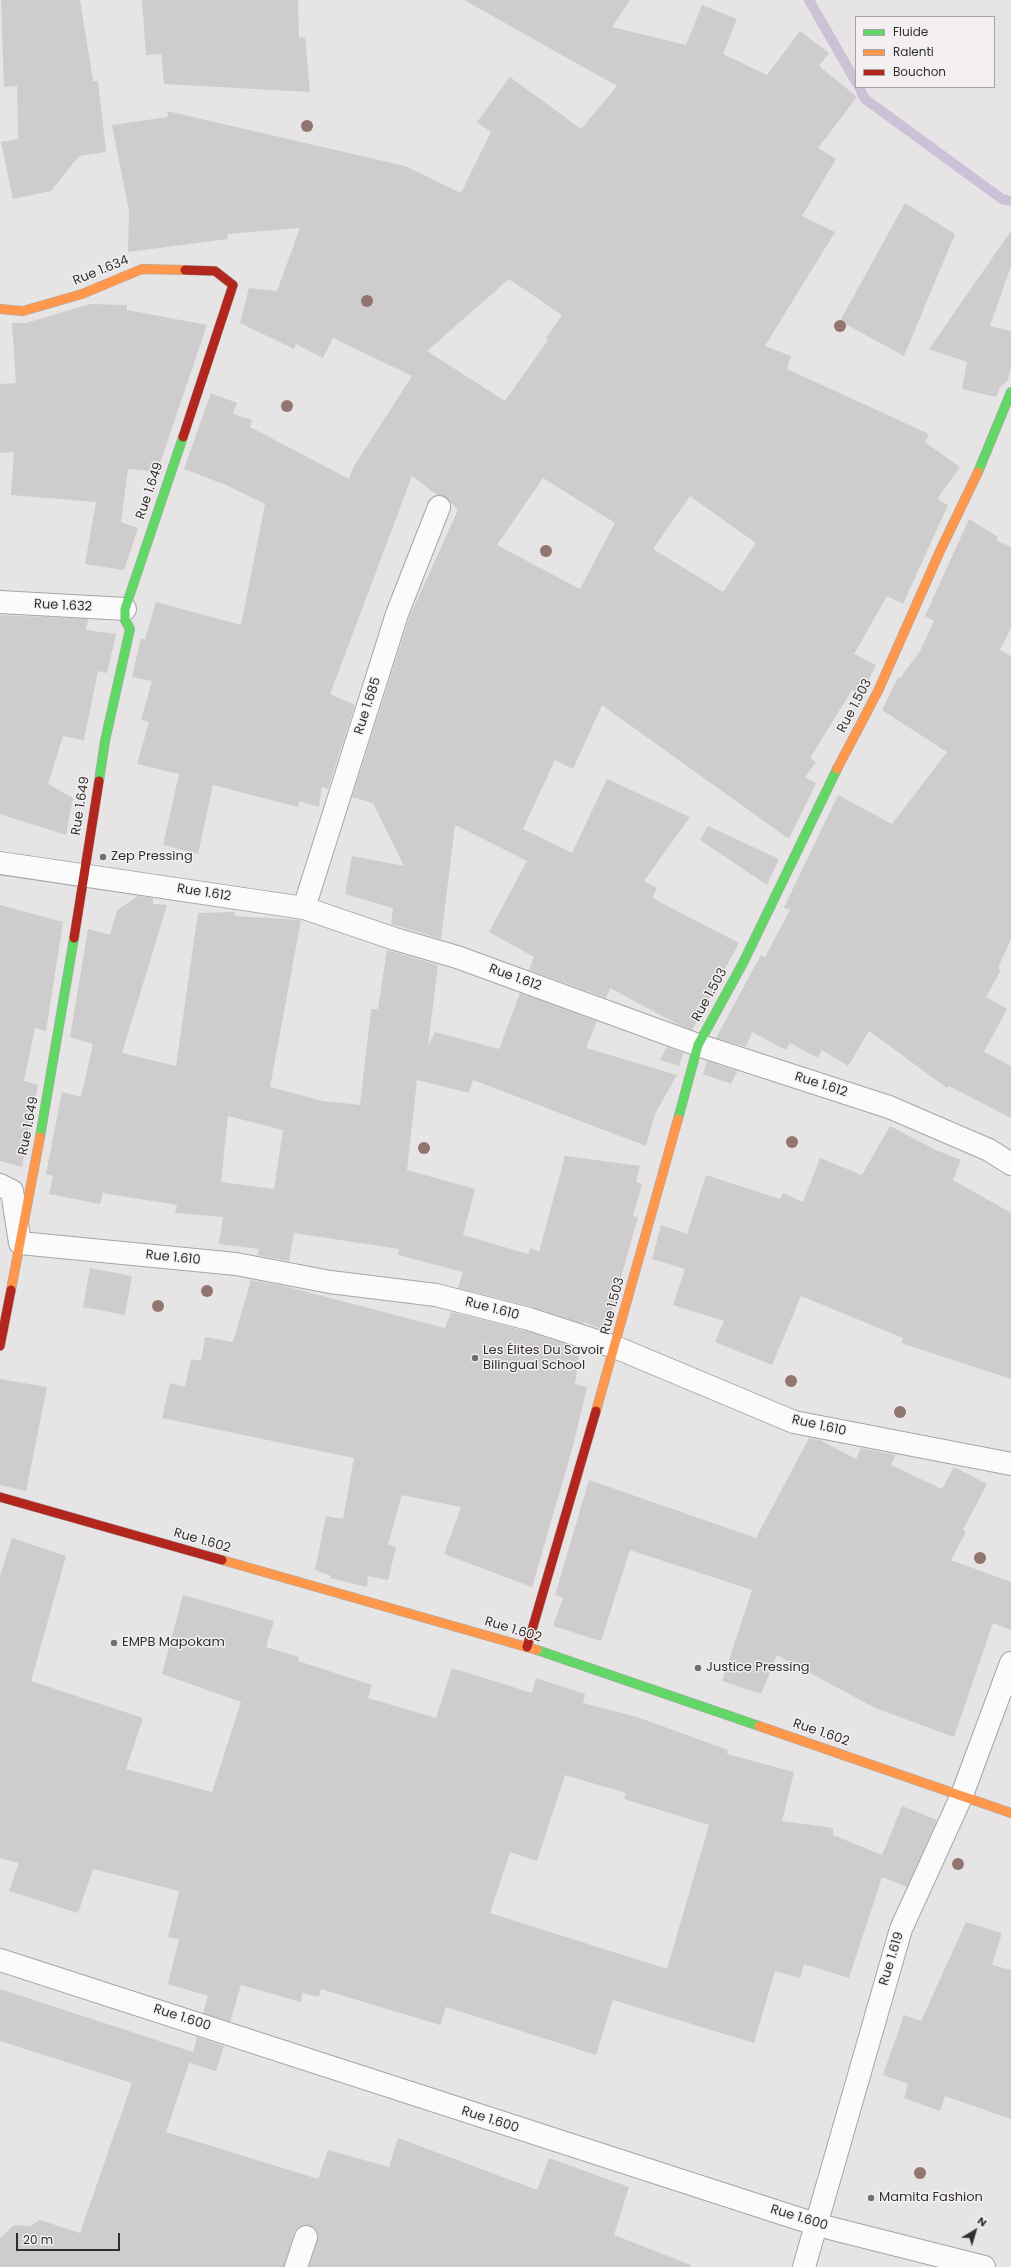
<!DOCTYPE html>
<meta charset="utf-8">
<style>
body{margin:0}
#map{position:relative;width:1011px;height:2267px;overflow:hidden;background:#e6e4e5;font-family:Poppins,sans-serif}
canvas{display:block}
.legend{position:absolute;left:855px;top:16px;width:140px;height:72px;box-sizing:border-box;background:#f4f0f1;border:1px solid #a6a3a4;margin:0;padding:5px 7px;list-style:none;font-size:12px;color:#313030}
.legend li{display:flex;align-items:center;gap:8px;height:20px}
.legend b{width:20px;border:1px solid #a6a3a4}
.north{position:absolute;left:955px;top:2211px;width:40px;height:40px;-webkit-text-stroke:3px #f4f0f1;paint-order:stroke;rotate:38deg;font-size:11px;font-weight:700;line-height:16px;text-align:center;color:#313030}
.north::after{content:'';display:block;margin:auto;width:14px;height:18px;background:#313030;clip-path:polygon(50% 0,100% 100%,50% 72%,0 100%)}
.scale{position:absolute;left:16px;top:2233px;width:104px;height:18px;box-sizing:border-box;border:2px solid #313030;border-top:0;padding-left:5px;font-size:12px;line-height:14px;white-space:nowrap;color:#313030;-webkit-text-stroke:3px #f4f0f1;paint-order:stroke}
</style>
<div id="map">
<canvas width="1011" height="2267"></canvas>
<ul class="legend">
<li><b style="height:5px;background:#63d668"></b>Fluide</li>
<li><b style="height:5px;background:#ff974d"></b>Ralenti</li>
<li><b style="height:5px;background:#b3261e"></b>Bouchon</li>
</ul>
<div class="north">N</div>
<div class="scale">20 m</div>
</div>
<script>
const ctx = document.querySelector('canvas').getContext('2d');
ctx.lineJoin = 'round';
const poly = rows => new Path2D(rows.map(r => 'M' + r).join(''));
function trace(path, color, width, dash) { ctx.strokeStyle = color; ctx.lineWidth = width; ctx.lineCap = dash ? 'butt' : 'round'; ctx.setLineDash(dash || []); ctx.stroke(path); }
function fillPath(path, color) { ctx.fillStyle = color; ctx.fill(path, 'evenodd'); }
function drawText(font, color, halo, rows, align = 'center') {
  ctx.font = font + ' Poppins,sans-serif'; ctx.lineWidth = 3; ctx.setLineDash([]); ctx.textBaseline = 'middle'; ctx.strokeStyle = halo; ctx.fillStyle = color; for (const [text, x, y, turn = 0] of rows) {
    ctx.save(); ctx.translate(x, y); ctx.rotate((+turn || 0) * Math.PI / 180); ctx.textAlign = isNaN(turn) ? turn : align; if (halo) ctx.strokeText(text, 0, 0); ctx.fillText(text, 0, 0); ctx.restore();
  }
}
trace(poly([
 [809,0,856,82],
 [859,87,865,99,1002,199,1011,201]
]), '#cdc1d8', 10);
fillPath(poly([
 [1,0,80,0,93,81,98,81,106,152,79,156,51,191,13,199,1,142,18,139,17,86,4,87],
 [142,0,298,0,299,38,305,37,310,92,164,84,161,54,146,55],
 [464,0,630,0,612,27,686,45,702,5,737,19,723,54,767,75,800,31,829,53,819,66,857,97,818,148,836,159,802,216,835,232,765,346,791,356,787,369,929,434,925,442,960,467,937,499,948,505,903,604,887,596,854,654,876,665,861,696,852,690,810,758,816,762,805,777,816,783,789,839,602,705,573,769,555,760,523,829,572,853,607,779,690,817,644,881,657,888,652,898,739,943,692,1030,679,1025,610,988,606,998,529,970,534,957,489,932,527,861,455,825,441,939,391,924,393,908,345,894,352,856,404,866,373,803,352,797,409,618,458,510,444,496,437,495,412,476,330,694,355,705,328,789,322,787,319,807,299,801,298,807,213,785,198,854,163,845,179,774,137,764,149,722,141,720,152,681,132,677,141,638,145,639,156,602,241,625,265,504,226,485,184,469,211,393,237,403,233,414,252,420,250,427,349,479,354,466,412,376,333,338,323,358,296,344,294,349,240,323,249,288,277,291,300,228,227,234,228,239,128,252,129,211,112,125,168,117,167,111,405,166,461,193,491,132,477,122,510,77,581,129,617,86],
 [509,279,562,315,546,338,548,340,505,401,427,351],
 [543,478,615,523,580,589,497,545],
 [690,496,756,543,723,592,653,549],
 [905,203,955,234,904,356,840,321],
 [1011,231,1011,266,990,326,1011,331,1011,365,1008,380,1000,387,996,397,962,389,967,362,929,349],
 [90,304,127,305,127,310,207,325,157,472,128,469,121,522,138,528,124,570,85,564,96,502,11,495,14,452,0,453,0,384,16,383,12,323,26,323],
 [969,519,998,537,996,540,1011,547,1011,628,1000,650,1011,656,1011,939,998,968,1001,970,986,997,1007,1009,984,1052,1011,1066,1011,1118,949,1086,947,1088,869,1031,848,1066,822,1050,818,1058,790,1043,786,1050,752,1032,746,1047,716,1038,761,955,765,957,790,910,784,908,788,899,838,795,892,824,947,752,882,710,898,677,900,678,920,651,934,621,925,616],
 [0,615,88,619,86,630,116,634,107,673,98,671,84,740,63,736,48,784,73,798,66,835,0,814],
 [708,826,779,859,767,885,700,840],
 [138,896,153,898,153,904,167,905,122,1053,176,1066,198,913,235,912,234,916,301,920,270,1087,323,1101,360,1105,371,1009,378,1009,387,950,438,965,428,1046,435,1032,499,1049,520,993,597,1021,586,1048,677,1075,655,1114,646,1146,473,1080,469,1093,417,1080,407,1170,475,1189,463,1235,528,1254,531,1248,539,1252,565,1156,640,1166,636,1182,642,1184,633,1216,638,1217,613,1306,603,1330,584,1322,583,1324,532,1307,458,1288,463,1272,398,1255,399,1249,294,1233,289,1261,257,1255,259,1249,219,1244,223,1217,175,1213,177,1205,103,1193,100,1204,49,1194,53,1176,46,1174,62,1092,81,1097,93,1044,70,1037,88,929,110,935,117,910],
 [228,1116,283,1130,274,1189,221,1182],
 [0,905,63,922,46,1031,35,1028,24,1081,38,1085,22,1167,0,1161],
 [667,1047,683,1053,679,1066,660,1060],
 [707,1061,737,1071,731,1084,703,1074],
 [890,1126,936,1150,961,1160,953,1180,1011,1213,1011,1379,901,1343,903,1338,801,1296,772,1365,715,1342,724,1321,673,1305,685,1269,652,1259,661,1225,687,1234,706,1175,780,1199,783,1193,803,1202,820,1158,862,1175],
 [90,1268,132,1276,125,1315,83,1307],
 [251,1280,284,1286,445,1328,451,1312,526,1331,580,1349,575,1384,587,1387,573,1446,532,1587,444,1554,461,1507,402,1495,388,1544,396,1547,388,1580,368,1576,367,1587,330,1578,331,1576,315,1570,326,1516,343,1519,354,1458,162,1418,170,1383,185,1387,191,1359,201,1361,205,1337,233,1342],
 [0,1379,47,1387,26,1491,0,1485],
 [809,1438,820,1440,856,1459,861,1448,896,1455,891,1465,942,1489,954,1467,987,1484,963,1530,966,1532,951,1560,1011,1582,1011,1630,993,1623,954,1737,875,1708,777,1655,761,1694,722,1681,752,1590,630,1550,601,1641,553,1626,563,1598,555,1595,589,1480,756,1538],
 [12,1538,66,1556,31,1681,143,1718,126,1769,212,1792,241,1702,162,1674,183,1595,274,1621,266,1647,299,1657,298,1661,372,1685,368,1698,436,1718,452,1668,532,1693,536,1678,585,1694,583,1703,637,1717,728,1750,727,1754,794,1772,782,1821,833,1828,833,1835,882,1855,902,1806,937,1820,907,1887,882,1877,849,1978,804,1964,800,1978,775,1971,754,2043,613,2000,596,2055,446,2007,440,2025,321,1989,319,1997,302,1993,301,2002,241,1985,230,2022,203,2013,208,1996,168,1984,179,1939,168,1937,179,1891,93,1869,78,1913,9,1891,19,1863,0,1858,0,1576],
 [565,1775,626,1793,624,1799,709,1825,667,1969,490,1913,510,1852,537,1861],
 [966,1922,1002,1933,992,1965,1011,1970,1011,2119,945,2096,940,2111,904,2098,908,2084,883,2075,904,2015,921,2021],
 [0,1989,193,2052,197,2037,224,2046,216,2071,190,2063,190,2060,166,2132,318,2179,328,2150,389,2167,398,2138,537,2190,549,2158,629,2187,614,2235,691,2265,690,2267,309,2267,318,2235,315,2228,304,2225,298,2227,294,2233,284,2267,0,2267,0,2238,14,2225,30,2226,40,2220,80,2233,132,2083,0,2041]
]), '#cecccc');
const street = poly([
 [0,602,125,609],
 [0,863,304,908,395,939,457,957,698,1045,889,1107,989,1150,1011,1164],
 [304,908,397,614,439,507],
 [0,1185,12,1191,20,1243,236,1264,330,1282,436,1295,529,1319,615,1347,794,1422,1011,1464],
 [0,1960,818,2225,984,2267],
 [296,2267,306,2237],
 [804,2267,901,1929,962,1795,1011,1663]
]);
const fast = poly([
 [978,472,1011,392],
 [99,781,105,741,130,629,125,620,125,609,183,437],
 [678,1119,698,1045,743,963,837,769],
 [40,1137,74,938],
 [537,1650,759,1726]
]);
const slow = poly([
 [0,309,23,311,82,294,142,269,185,270],
 [837,769,878,691,940,551,978,472],
 [11,1290,40,1137],
 [596,1411,678,1119],
 [222,1560,537,1650],
 [759,1726,1011,1813]
]);
const jam = poly([
 [183,437,233,285,215,271,185,270],
 [74,938,99,781],
 [0,1346,11,1290],
 [0,1497,222,1560],
 [527,1647,596,1411]
]);
trace(street, '#a6a5a5', 24);
trace(fast, '#a6a5a5', 10);
trace(slow, '#a6a5a5', 10);
trace(jam, '#a6a5a5', 10);
trace(street, '#fbfbfb', 22);
trace(fast, '#63d668', 9);
trace(slow, '#ff974d', 9);
trace(jam, '#b3261e', 9);
ctx.fillStyle = '#91756e';
for (const [x, y] of [
 [307,126],
 [367,301],
 [840,326],
 [287,406],
 [546,551],
 [792,1142],
 [424,1148],
 [207,1291],
 [158,1306],
 [791,1381],
 [900,1412],
 [980,1558],
 [958,1864],
 [920,2173]
]) { ctx.beginPath(); ctx.arc(x, y, 6, 0, 2 * Math.PI); ctx.fill(); }
for (const [x, y, r, color] of [
 [103,857,4,"#706f6f"],
 [475,1358,4,"#706f6f"],
 [114,1643,4,"#706f6f"],
 [698,1668,4,"#706f6f"],
 [871,2198,4,"#706f6f"]
]) { const dot = new Path2D(); dot.arc(x, y, r, 0, 2 * Math.PI); ctx.fillStyle = color; ctx.fill(dot); trace(dot, '#f4f0f1', 1.5); }
drawText('13px', '#313030', '#f4f0f1', [
 ["Rue 1.634",101,271,-22],
 ["Rue 1.649",150,491,-71],
 ["Rue 1.632",63,606,3],
 ["Rue 1.685",368,706,-72],
 ["Rue 1.503",855,706,-62],
 ["Rue 1.649",81,806,-81],
 ["Rue 1.612",204,893,9],
 ["Rue 1.612",515,978,20],
 ["Rue 1.503",710,995,-61],
 ["Rue 1.612",821,1085,18],
 ["Rue 1.649",29,1126,-79],
 ["Rue 1.610",173,1258,6],
 ["Rue 1.503",613,1306,-75],
 ["Rue 1.610",492,1309,15],
 ["Rue 1.610",819,1426,13],
 ["Rue 1.602",202,1541,16],
 ["Rue 1.602",513,1630,17],
 ["Rue 1.602",821,1733,19],
 ["Rue 1.619",892,1959,-73],
 ["Rue 1.600",182,2018,18],
 ["Rue 1.600",490,2120,18],
 ["Rue 1.600",799,2218,17]
]);
drawText('13px', '#313030', '#f4f0f1', [
 ["Zep Pressing",111,857],
 ["Les Élites Du Savoir",483,1351],
 ["Bilingual School",483,1366],
 ["EMPB Mapokam",122,1643],
 ["Justice Pressing",706,1668],
 ["Mamita Fashion",879,2198]
], 'left');
</script>
